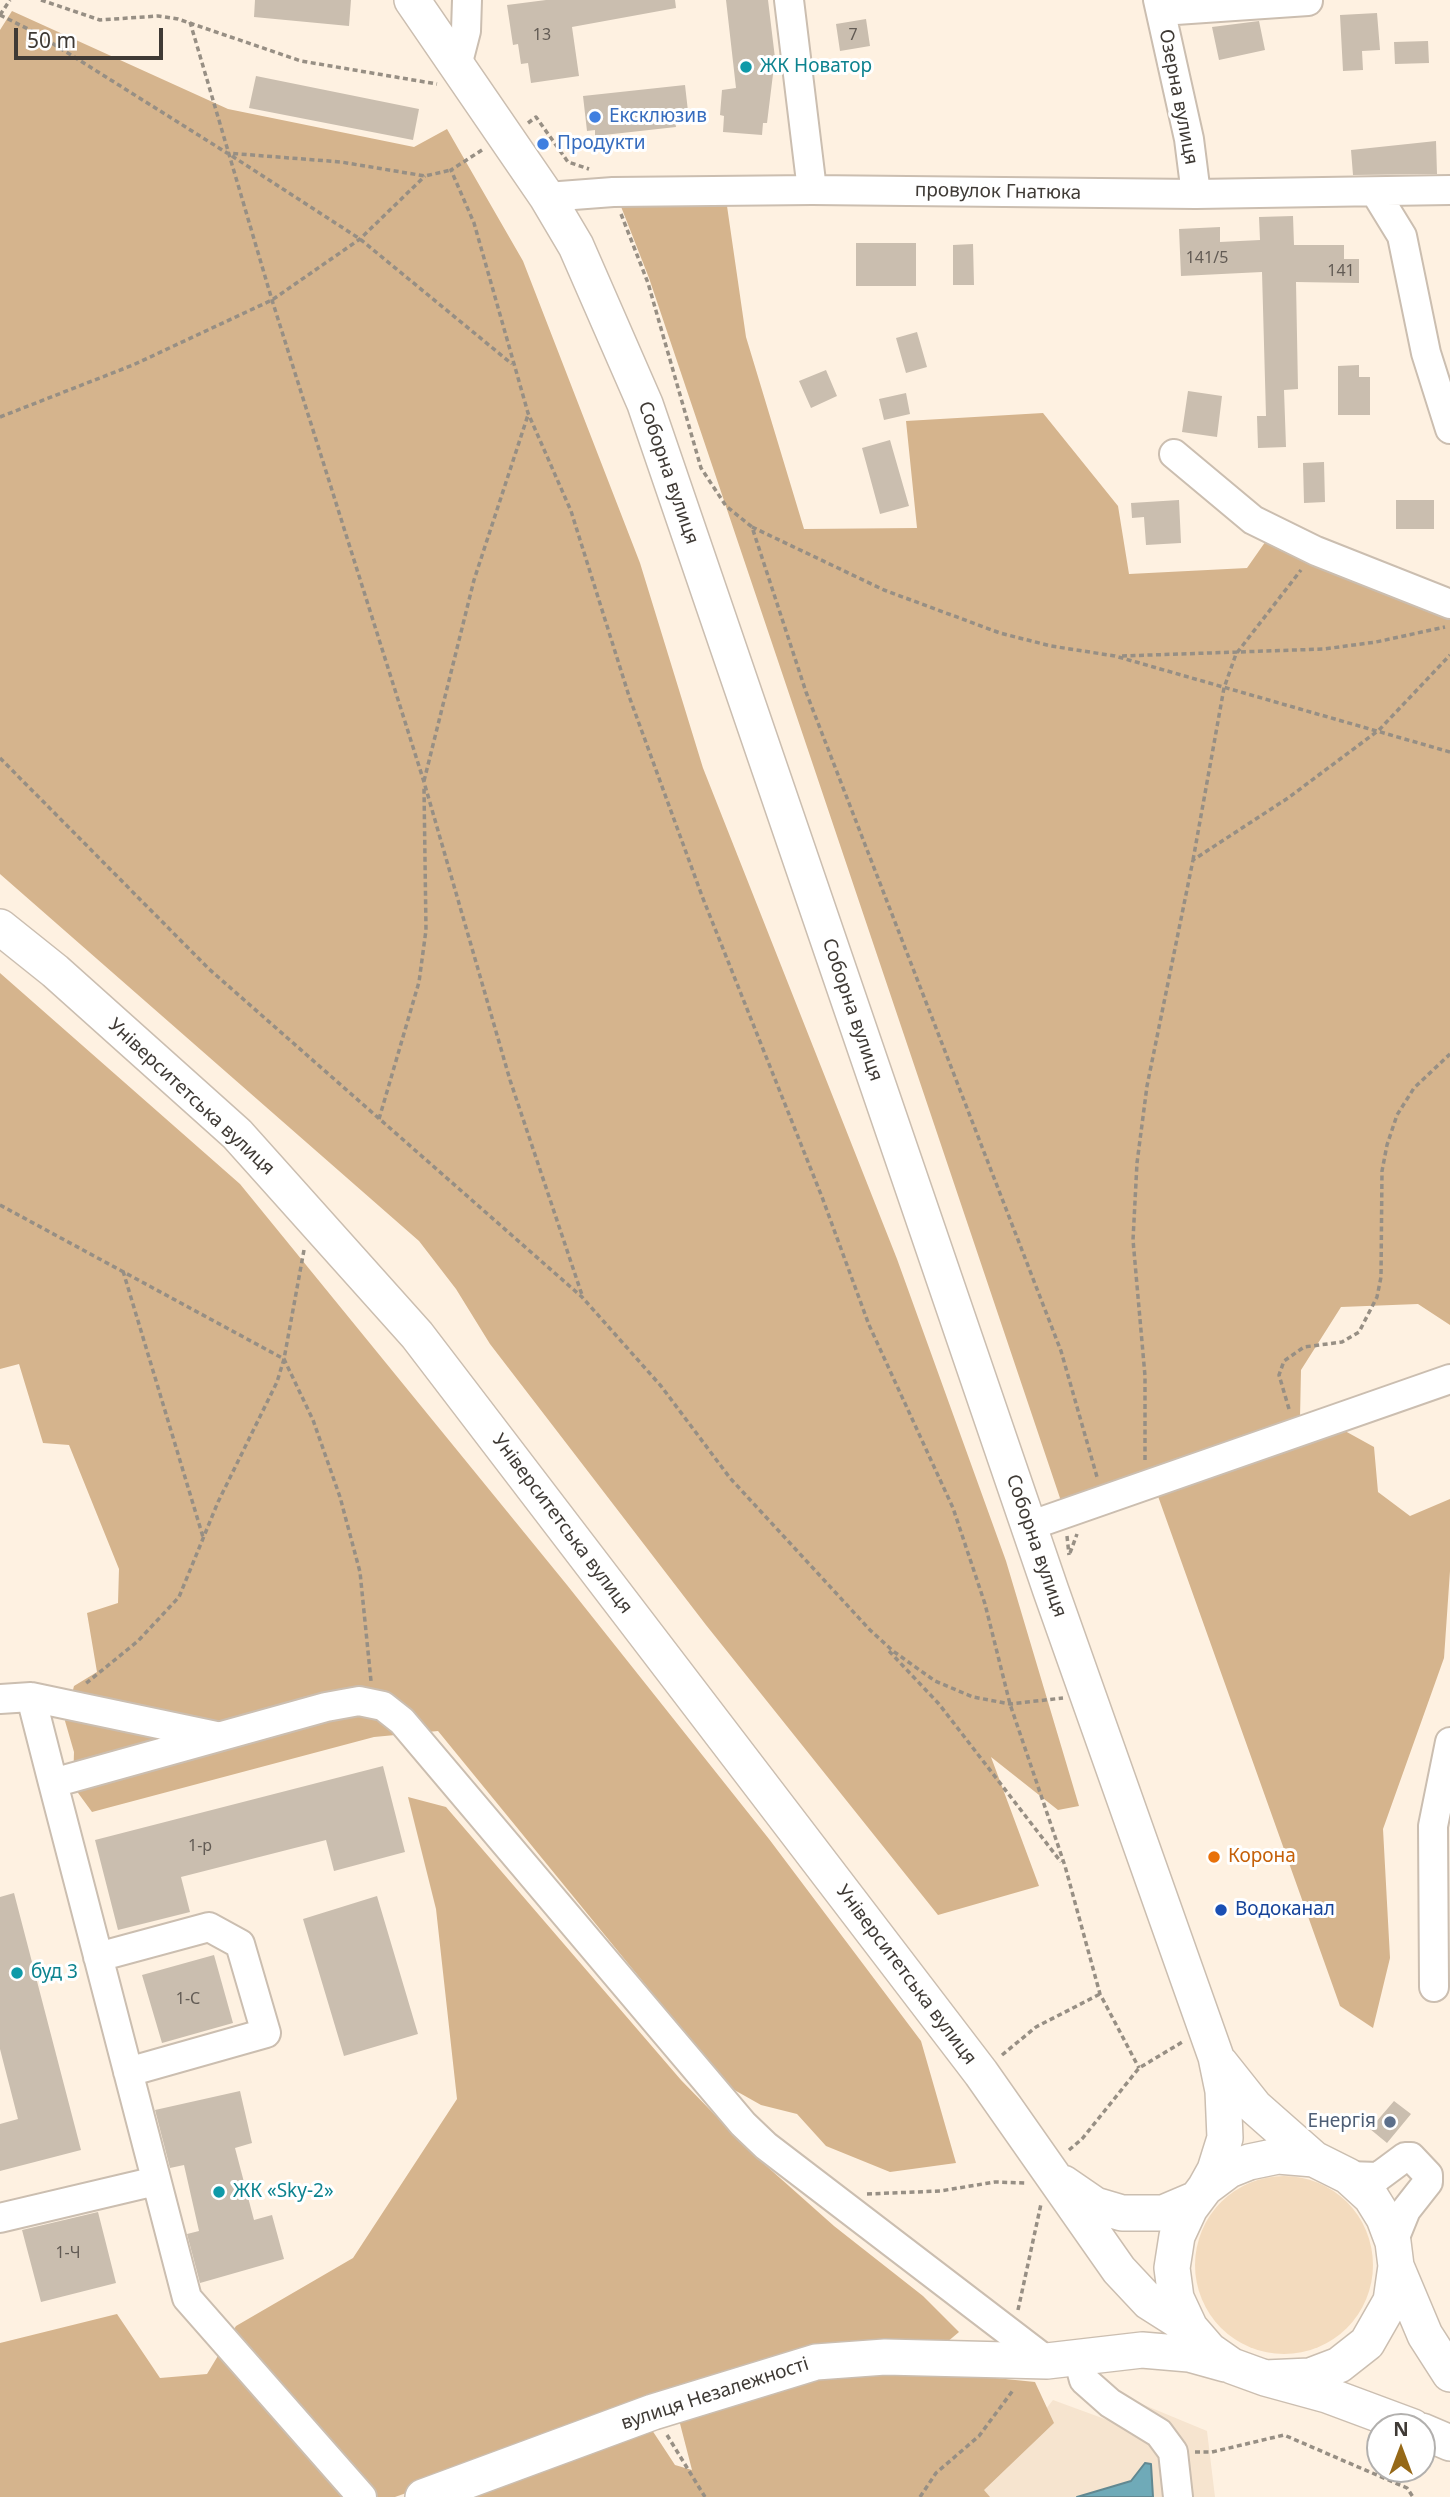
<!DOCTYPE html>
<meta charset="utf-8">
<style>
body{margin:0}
#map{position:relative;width:1450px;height:2497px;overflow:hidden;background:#fef1e1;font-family:"Noto Sans",sans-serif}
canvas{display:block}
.north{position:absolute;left:1366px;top:2413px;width:70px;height:70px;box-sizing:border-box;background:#fff;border:2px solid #b2b0ae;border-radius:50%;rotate:0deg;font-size:19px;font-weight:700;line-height:28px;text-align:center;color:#3f3a35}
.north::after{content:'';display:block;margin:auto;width:24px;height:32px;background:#966918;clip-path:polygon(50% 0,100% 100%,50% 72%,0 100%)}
.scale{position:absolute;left:14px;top:28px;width:149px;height:32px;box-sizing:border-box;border:4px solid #3f3a35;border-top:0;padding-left:9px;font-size:21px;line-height:24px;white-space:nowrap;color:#3f3a35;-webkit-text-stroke:5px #fff;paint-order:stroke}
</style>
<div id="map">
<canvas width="1450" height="2497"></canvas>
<div class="north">N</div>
<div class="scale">50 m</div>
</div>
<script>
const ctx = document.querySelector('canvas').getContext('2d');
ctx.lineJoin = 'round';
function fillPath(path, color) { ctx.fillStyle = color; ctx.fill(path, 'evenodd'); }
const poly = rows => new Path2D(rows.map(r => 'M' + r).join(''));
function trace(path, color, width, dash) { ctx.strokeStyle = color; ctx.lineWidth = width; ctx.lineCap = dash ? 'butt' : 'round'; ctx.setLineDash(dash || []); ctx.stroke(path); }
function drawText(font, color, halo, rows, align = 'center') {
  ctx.font = font + ' "Noto Sans",sans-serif'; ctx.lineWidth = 6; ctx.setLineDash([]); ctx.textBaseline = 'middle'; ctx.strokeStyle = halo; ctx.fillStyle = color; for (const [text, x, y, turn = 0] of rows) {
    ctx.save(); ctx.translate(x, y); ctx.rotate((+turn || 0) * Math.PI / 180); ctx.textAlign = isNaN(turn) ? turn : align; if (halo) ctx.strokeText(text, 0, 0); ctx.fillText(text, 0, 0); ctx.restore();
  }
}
fillPath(poly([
 [1120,2395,1207,2431,1215,2497,976,2497,1053,2400,1113,2422]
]), '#f6e4cf');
fillPath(poly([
 '1195 2265a89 89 0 1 1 178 0a89 89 0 1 1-178 0Z'
]), '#f3dbbe');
fillPath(poly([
 [12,11,228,109,414,147,447,129,523,261,640,563,703,768,897,1259,1006,1561,1079,1806,1058,1810,991,1757,1039,1886,938,1915,706,1625,490,1344,456,1289,419,1241,0,874,0,30],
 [620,204,727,206,746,337,804,529,917,528,906,421,1043,413,1118,506,1129,574,1247,568,1268,538,1450,618,1450,1325,1418,1304,1341,1307,1301,1370,1300,1418,1316,1415,1374,1447,1378,1492,1410,1516,1450,1499,1450,1571,1444,1658,1383,1829,1390,1958,1373,2028,1340,2006,1149,1471,1061,1501,649,278],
 [0,973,240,1184,567,1585,769,1839,921,2041,956,2163,890,2172,826,2146,797,2114,761,2105,729,2087,438,1731,374,1737,92,1812,73,1786,74,1752,65,1721,74,1686,97,1672,87,1613,118,1603,119,1569,69,1445,43,1443,19,1364,0,1369],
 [408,1797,446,1807,681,2080,753,2154,834,2226,923,2296,959,2332,940,2348,624,2415,395,2497,0,2497,0,2343,117,2314,160,2378,207,2374,236,2326,353,2258,457,2099,436,1909],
 [858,2364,1035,2382,1054,2423,984,2490,990,2497,462,2497,650,2427,675,2465,692,2470,677,2412]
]), '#d5b48d');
const water = poly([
 [1145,2463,1151,2464,1153,2497,1077,2497,1131,2481,1145,2463]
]);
fillPath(water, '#6faab8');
trace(water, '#618891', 2);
fillPath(poly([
 [255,0,351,0,349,26,254,17],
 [546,0,675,0,676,8,572,27,579,76,531,83,528,63,521,64,518,44,513,45,507,5],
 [726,0,768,0,775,58,767,123,763,123,762,135,723,132,724,116,720,115,722,90,736,88],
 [1377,13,1380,50,1362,51,1363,70,1343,71,1340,15],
 [866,19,870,46,840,51,836,24],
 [1259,21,1265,50,1219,60,1212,27],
 [1428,41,1429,63,1395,64,1394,42],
 [256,76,419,109,413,140,249,108],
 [685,85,689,120,675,121,676,127,595,136,595,130,587,131,583,96],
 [1436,141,1437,174,1353,175,1351,150],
 [1293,216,1294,245,1344,245,1344,259,1359,259,1359,283,1296,282,1298,389,1284,390,1286,447,1258,448,1257,416,1266,416,1262,272,1181,276,1179,229,1220,227,1220,242,1260,240,1259,217],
 [856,243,916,243,916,286,856,286],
 [973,244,974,285,953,285,953,245],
 [917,332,927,367,906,373,896,338],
 [1359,365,1359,377,1370,377,1370,415,1338,415,1338,366],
 [826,370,837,396,811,408,799,381],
 [1188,391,1222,396,1217,437,1182,432],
 [906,393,910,414,884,420,879,399],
 [890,440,909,506,880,514,862,448],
 [1324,462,1325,502,1304,503,1303,463],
 [1179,500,1181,543,1146,545,1144,517,1132,518,1131,503],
 [1396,500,1434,500,1434,529,1396,529],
 [383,1766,405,1852,334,1871,326,1840,181,1877,190,1912,118,1930,95,1840],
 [14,1893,81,2150,0,2171,0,2124,18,2119,0,2049,0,1897],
 [377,1896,418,2034,344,2056,303,1919],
 [214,1955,233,2023,162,2043,142,1975],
 [240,2091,252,2143,235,2148,254,2220,272,2215,284,2259,200,2283,187,2234,199,2231,184,2165,170,2168,155,2110],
 [1394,2101,1411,2114,1387,2143,1370,2129],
 [98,2212,116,2283,41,2302,22,2230]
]), '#cabeaf');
const minor = poly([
 [789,0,812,190],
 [1158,0,1189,139,1196,194],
 [1161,11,1308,1],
 [457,66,466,31,467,0],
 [1375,192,1402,236,1426,353,1450,429],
 [547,197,613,192,812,190,1196,194,1450,190],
 [1174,454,1253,520,1316,551,1450,604],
 [1029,1526,1450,1379],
 [31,1697,216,1736],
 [0,1699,31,1697,53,1783,326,1707,359,1701,383,1706,402,1721,743,2124,766,2146,1047,2361],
 [53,1783,187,2298,362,2497],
 [98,1957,209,1927,240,1944,266,2033,128,2072],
 [1434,1987,1433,1826,1450,1742],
 [1348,2176,1378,2177,1405,2157,1411,2157,1428,2175,1428,2182,1406,2210,1393,2242],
 [0,2218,156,2181],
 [1078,2358,1084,2380,1110,2403,1159,2433,1173,2452,1178,2497]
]);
const major = poly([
 [412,0,547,197,576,246,645,404,1051,1591,1216,2057,1223,2091,1225,2138,1215,2170,1205,2188],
 [0,927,55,971,237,1134,417,1335,981,2073,1119,2270,1149,2302,1190,2328],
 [1220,2063,1255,2107,1314,2159],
 [1063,2183,1095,2205,1122,2213,1163,2213,1196,2199],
 [1396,2266,1425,2335,1450,2374],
 [1265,2378,1310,2376,1339,2365,1367,2343,1391,2301,1396,2266,1393,2242,1384,2218,1371,2197,1348,2176,1314,2159,1278,2156,1249,2162,1229,2170,1205,2188,1190,2208,1177,2236,1172,2268,1176,2298,1190,2328,1209,2350,1232,2366,1265,2378,1327,2395,1413,2427],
 [1422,2431,1450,2443],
 [423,2497,653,2412,816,2362,885,2357,1047,2361,1142,2350,1189,2354,1225,2364]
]);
trace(minor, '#cbbeb0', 32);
trace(major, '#cbbeb0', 38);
trace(poly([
 [41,0,100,20,158,16,178,19,301,61,437,84],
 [0,15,36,33,227,153,341,162,425,176,451,170],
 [0,15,10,0],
 [190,22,272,300,424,782,510,1080,582,1295],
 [528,123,536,117,568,162,589,169],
 [482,150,451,170,474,223,528,413,571,511,629,696,702,896,822,1197,869,1325,953,1508,985,1604,1010,1704,1065,1866,1100,1994,1139,2068],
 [232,156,360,239,512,364],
 [621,214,648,283,701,468,726,506,752,527,806,692,1061,1351,1097,1477],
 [0,417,133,365,272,300,360,239,425,176],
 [752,527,884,590,1000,633,1051,646,1115,656,1450,752],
 [1122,656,1324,649,1376,642,1445,627],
 [0,758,209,969,582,1297,661,1386,730,1478,870,1630,893,1651,935,1681,973,1697,1010,1704,1063,1698],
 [424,781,474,580,528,415],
 [1193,860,1224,688,1236,654,1301,570],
 [379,1119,419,982,426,930,424,788],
 [0,1205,284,1359,277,1382,218,1502,179,1597,138,1641,84,1685],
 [304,1250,284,1359,313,1420,340,1497,360,1572,371,1681],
 [123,1271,203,1537],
 [1289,1409,1279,1375,1284,1361,1304,1347,1342,1342,1359,1332,1377,1297,1381,1277,1382,1171,1387,1145,1397,1115,1414,1088,1450,1054],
 [1145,1460,1145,1376,1133,1240,1137,1163,1147,1086,1193,860,1288,798,1379,730,1450,655],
 [1067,1536,1069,1555],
 [1070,1553,1077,1534],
 [889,1651,939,1704,1061,1862],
 [1002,2055,1036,2027,1100,1994],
 [1069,2150,1082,2139,1139,2068,1184,2041],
 [867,2194,940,2191,995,2182,1026,2183],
 [1018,2310,1041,2204],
 [667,2435,705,2497],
 [1195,2452,1212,2452,1284,2435,1407,2488,1413,2497],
 [920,2497,936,2473,979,2436,1014,2389]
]), '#978f84', 3.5, [5, 3.5]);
trace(minor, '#fff', 28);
trace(major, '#fff', 35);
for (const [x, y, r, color] of [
 [746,67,7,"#0f9aa8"],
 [595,117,7,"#3f7fe0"],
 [543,144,7,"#3f7fe0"],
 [1214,1857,7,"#e8710a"],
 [1221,1910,7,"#1a4fb4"],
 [17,1973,7,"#0f9aa8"],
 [1390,2122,7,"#5c6f8a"],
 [219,2192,7,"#0f9aa8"]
]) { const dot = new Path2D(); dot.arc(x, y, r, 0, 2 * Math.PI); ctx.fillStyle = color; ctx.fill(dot); trace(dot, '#fff', 2.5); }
drawText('16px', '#625b54', null, [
 ["13",542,35],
 ["7",853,35],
 ["141/5",1207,258],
 ["141",1341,271],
 ["1-р",200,1846],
 ["1-С",188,1999],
 ["1-Ч",68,2253]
]);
drawText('19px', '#0d838f', '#fff', [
 ["ЖК Новатор",760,67],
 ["буд 3",31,1973],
 ["ЖК «Sky-2»",233,2192]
], 'left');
drawText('19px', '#3f3a35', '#fff', [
 ["Озерна вулиця",1178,97,79],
 ["провулок Гнатюка",998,192,1],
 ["Соборна вулиця",668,473,71],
 ["Соборна вулиця",852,1010,71],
 ["Університетська вулиця",191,1097,43],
 ["Університетська вулиця",562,1524,53],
 ["Соборна вулиця",1036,1546,71],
 ["Університетська вулиця",906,1975,53],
 ["вулиця Незалежності",715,2394,-18]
]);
drawText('19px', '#366cbe', '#fff', [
 ["Ексклюзив",609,117],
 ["Продукти",557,144]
], 'left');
drawText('19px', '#c56008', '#fff', [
 ["Корона",1228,1857]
], 'left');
drawText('19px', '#164399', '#fff', [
 ["Водоканал",1235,1910]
], 'left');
drawText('19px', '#4e5e75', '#fff', [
 ["Енергія",1376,2122]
], 'right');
</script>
